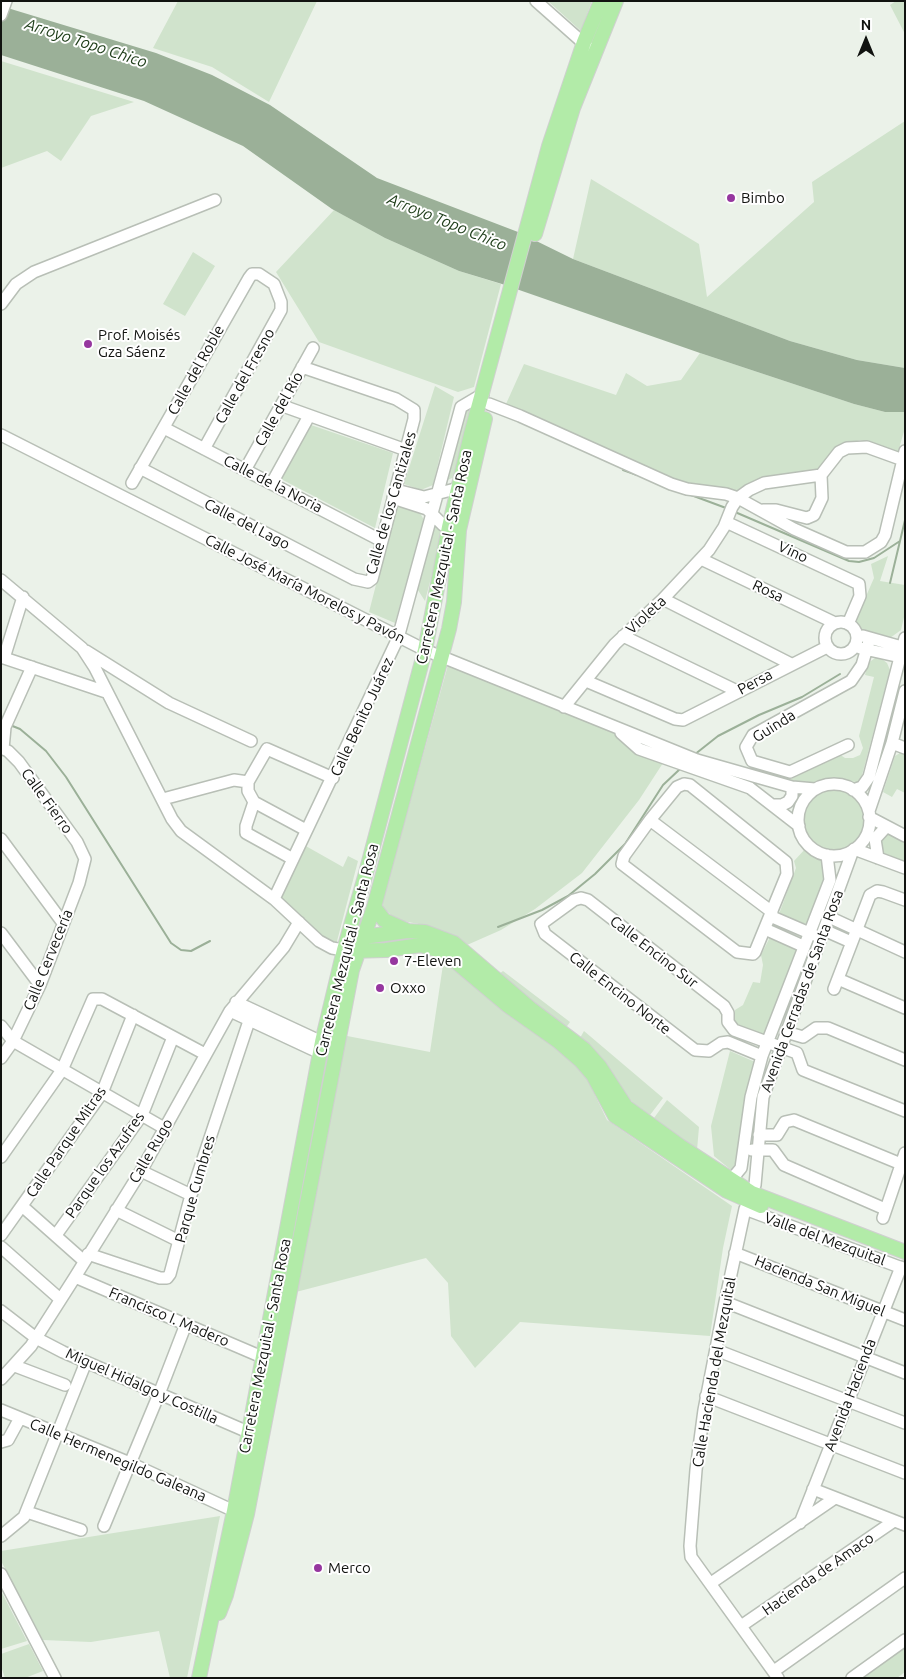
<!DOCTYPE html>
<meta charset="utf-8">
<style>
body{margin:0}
#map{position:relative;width:906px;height:1679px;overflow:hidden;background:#ebf2e9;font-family:Ubuntu,sans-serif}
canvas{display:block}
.frame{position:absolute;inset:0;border:2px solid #111310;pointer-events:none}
.north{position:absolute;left:841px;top:15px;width:50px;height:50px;-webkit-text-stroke:4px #fff;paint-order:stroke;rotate:0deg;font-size:14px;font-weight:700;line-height:20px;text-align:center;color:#111310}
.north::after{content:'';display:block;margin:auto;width:18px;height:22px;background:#111310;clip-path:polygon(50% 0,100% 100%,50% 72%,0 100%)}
</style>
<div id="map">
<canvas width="906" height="1679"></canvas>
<div class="frame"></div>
<div class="north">N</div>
</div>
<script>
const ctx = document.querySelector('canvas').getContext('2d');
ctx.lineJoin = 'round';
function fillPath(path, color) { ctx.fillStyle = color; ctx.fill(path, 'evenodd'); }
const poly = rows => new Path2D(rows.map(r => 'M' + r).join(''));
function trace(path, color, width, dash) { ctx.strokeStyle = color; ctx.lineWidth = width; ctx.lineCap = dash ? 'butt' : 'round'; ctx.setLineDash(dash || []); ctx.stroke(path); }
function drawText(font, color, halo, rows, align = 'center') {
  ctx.font = font + ' Ubuntu,sans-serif'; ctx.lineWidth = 4; ctx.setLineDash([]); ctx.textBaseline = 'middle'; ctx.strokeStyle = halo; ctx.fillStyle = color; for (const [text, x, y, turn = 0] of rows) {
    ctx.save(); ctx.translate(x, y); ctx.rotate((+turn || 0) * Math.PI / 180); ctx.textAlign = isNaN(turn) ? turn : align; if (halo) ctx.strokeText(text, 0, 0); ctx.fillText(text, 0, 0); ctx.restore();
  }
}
fillPath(poly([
 [178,1,317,1,269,102,212,67,153,48],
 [548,1,592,1,581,31],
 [896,1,905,1,905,34,890,5],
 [1,61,134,102,91,116,61,161,47,151,1,168],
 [905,121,905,368,857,360,790,341,573,259,591,179,699,244,707,297,814,202,812,182],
 [334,210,385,238,459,271,501,284,474,387,458,392,319,342,276,272],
 [193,252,215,266,185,316,163,304],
 [700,353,854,404,885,412,905,412,905,428,898,452,860,440,839,447,820,469,776,477,738,493,688,485,506,404,524,364,616,395,626,373,647,386,681,380],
 [435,386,454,397,433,485,421,490,404,484],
 [475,402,457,476,445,481,463,406],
 [311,425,393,453,375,528,281,479],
 [397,503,417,508,424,520,395,623,369,612],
 [432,523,443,532,425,601,414,584],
 [888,556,880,581,905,585,905,613,901,630,890,638,862,630,857,626,856,619,874,578,871,564],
 [878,656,887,663,890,670,861,779,857,782,829,780,812,785,789,780,839,754,845,758,853,758,860,755,863,748,859,736,874,677,865,675,868,663],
 [448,665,618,735,663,763,639,800,582,873,535,909,501,930,467,945,419,924,397,920,383,908,383,900],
 [900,753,905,753,905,793,897,789,892,797,883,792,895,756],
 '804 820a31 31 0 1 1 62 0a31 31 0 1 1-62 0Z',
 [887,833,905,839,905,861,888,857,879,849,880,837],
 [304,845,343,867,348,856,358,861,336,945,318,935,279,897],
 [806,848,817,855,825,866,825,880,806,924,779,914,796,868,794,861],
 [770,937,798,950,764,1038,735,1026,735,1010,743,1005,753,982,760,983,763,965,761,955],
 [444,958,583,1070,607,1120,732,1206,723,1248,710,1336,520,1322,475,1368,451,1336,448,1283,426,1258,296,1292,342,1035,430,1052],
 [503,971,570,1022,565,1029,499,974],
 [584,1031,663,1098,650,1115,638,1108,620,1089,580,1038],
 [730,1051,755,1062,744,1103,738,1160,731,1170,714,1156,711,1126],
 [667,1100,699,1127,697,1150,654,1118],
 [220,1516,187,1678,170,1678,159,1631,91,1642,43,1640,1,1561,1,1551],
 [1,1591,27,1641,1,1649],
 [29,1644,43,1671,25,1678,5,1678,1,1666,1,1654],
 [905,1647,905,1672,897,1678,862,1678]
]), '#d0e3cc');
fillPath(poly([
 [1,6,156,53,212,75,270,105,377,178,518,232,573,259,790,341,857,360,905,368,905,412,885,412,854,404,700,353,502,284,459,271,385,238,332,209,243,146,144,101,1,55]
]), '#9bb098');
trace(poly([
 [623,470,637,475],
 [691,495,726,508],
 [735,512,849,561,859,562,874,558,900,541],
 [890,583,905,520],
 [10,725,20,729,46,751,66,777,171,943,181,950,191,951,210,941],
 [694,755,718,736,759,715,802,697,840,674],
 [498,927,542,910,568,896,595,874,625,844,663,785,680,769]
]), '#9bb098', 2);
const minor = poly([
 [536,1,589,48],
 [1,15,6,1],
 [1,304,16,284,34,272,215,200],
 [489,404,520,416,671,484,687,489,726,494,738,498,794,529,846,552,865,552,881,542,885,535,905,451],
 [283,406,406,450],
 [164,428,382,541],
 [1,435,425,650,697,760,792,787,815,789],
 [140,468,354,579,368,582,372,579,382,541,414,419,414,410,396,399,302,367],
 [245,470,313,348],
 [132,483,249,278,252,274,259,274,274,284,281,302,281,310,204,449],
 [272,483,309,416],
 [396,490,424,497,459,488],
 [393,498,427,509,443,525,449,527,454,527,455,524],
 [763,510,776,510,807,518,814,515,822,498,821,475],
 [726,522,859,584,860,596,848,624],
 [701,559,835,623],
 [1,580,82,648,95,668,172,819,181,831,274,899,319,941,332,948,344,950],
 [663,599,791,664],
 '825 638a16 16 0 1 1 32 0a16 16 0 1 1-32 0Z',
 [623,636,737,691],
 [863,636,905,648],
 [860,648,905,658],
 [86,651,169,703,251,741],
 [1,657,106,692],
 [4,658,23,597],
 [586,681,675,719,683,720,827,647],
 [564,707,615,644,663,599,709,550,724,527,732,507,738,498,749,490,764,483,821,475,839,452,847,448,867,447,903,460],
 [621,733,639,749,750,788,799,826],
 [892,743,905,748],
 [848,745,790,772,752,761,746,747,753,735,851,681,862,665,870,638],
 [3,749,5,727,32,667],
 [684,784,690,785,786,862,787,874,755,952,753,954,737,952,622,864,624,856,650,820,677,787,684,784],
 '798 820a36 36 0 1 1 72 0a36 36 0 1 1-72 0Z',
 [853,790,862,787,869,777,905,638],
 [163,799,234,780,248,782],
 [254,802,246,826,246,833,293,859],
 [773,805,782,805,788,802,792,796,792,787],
 [869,811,892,743,905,691],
 [869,817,905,836],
 [650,820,772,912],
 [306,830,254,802,248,791,248,782,267,749,333,778],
 [1,839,63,923],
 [854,849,905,868],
 [878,858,875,839,886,827],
 [274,899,398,638,461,407,483,394],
 [770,916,814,935],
 [829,917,905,952],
 [765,929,803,946],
 [824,930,851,942],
 [1,933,40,985],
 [838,979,905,1008],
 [834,989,870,895,877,891,883,892,905,900],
 [236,1002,322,1042],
 [230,1011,320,1053],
 [1,1026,13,1041,164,1128],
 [786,1032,803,1037,816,1028,828,1028,905,1060],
 [762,1056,728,1042,721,1043,709,1051,695,1050,545,934,541,924,574,900,581,898,588,900,724,1006,728,1013,728,1022,734,1030,797,1053,803,1070,905,1111],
 [1,1058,13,1041,40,985,79,883,85,859,77,842,19,762,8,751,3,749],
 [759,1135,777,1135,785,1122,794,1120,901,1164],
 [752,1150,773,1150,784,1165,885,1209],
 [1,1157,62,1070,93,999,102,999,205,1054],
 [141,1171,191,1195],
 [731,1180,741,1168,751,1097,762,1056,830,880,827,855],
 [22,1206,84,1261],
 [745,1209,905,1269],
 [116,1210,179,1241],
 [883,1218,905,1153],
 [1,1235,102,1093,133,1015],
 [56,1235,142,1115,173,1037],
 [1,1247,60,1299],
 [735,1253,905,1320],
 [88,1254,160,1278,167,1278,170,1274,191,1195,249,1021],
 [75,1277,262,1357],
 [725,1302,905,1373],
 [1,1311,36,1338,63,1352,248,1432],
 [716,1350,905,1423],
 [15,1366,65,1385],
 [1,1379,31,1346,75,1277,141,1171,230,1011,284,947,299,922],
 [706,1396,905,1473],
 [1,1410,130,1463,234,1511],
 [1,1442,8,1440,20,1418],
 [813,1489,905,1525],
 [27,1512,81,1530],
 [800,1523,901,1267],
 [104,1526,159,1394,186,1324],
 [1,1536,24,1517,86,1362],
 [1,1574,55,1678],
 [711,1583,835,1498],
 [741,1626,894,1521],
 [774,1671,905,1578],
 [778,1678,691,1557,690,1546,696,1470,704,1410,725,1302,745,1209,755,1185,763,1097,853,850],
 [852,1678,905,1640]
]);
const major = poly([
 [535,234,573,108,616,1],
 [374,907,384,920,406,930],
 [356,938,407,931,425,932,454,943,531,1009,584,1049,600,1067,626,1107,680,1146,752,1193,905,1252],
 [349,951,386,950,421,945,444,952,507,1005,558,1041,581,1061,593,1075,615,1116,727,1191,761,1206],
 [219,1613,226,1595,247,1514,352,970,374,907,449,629,454,602,459,530,485,419],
 [199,1678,234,1511,322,1042,344,950,366,873,425,650,449,527,471,434,549,146,584,42,601,1]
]);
trace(minor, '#b8bfb6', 14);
trace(major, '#cfd0cf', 16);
trace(minor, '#fff', 11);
trace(major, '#b2eba8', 14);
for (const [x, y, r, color] of [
 [731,198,5,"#96379f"],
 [88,344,5,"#96379f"],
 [394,961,5,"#96379f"],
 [380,988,5,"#96379f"],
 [318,1568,5,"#96379f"]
]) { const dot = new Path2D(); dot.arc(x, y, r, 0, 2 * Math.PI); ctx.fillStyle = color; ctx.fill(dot); trace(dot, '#fff', 2); }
drawText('15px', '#111310', '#fff', [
 ["Bimbo",741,198],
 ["Prof. Moisés",98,335],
 ["Gza Sáenz",98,352],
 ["7-Eleven",404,961],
 ["Oxxo",390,988],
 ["Merco",328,1568]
], 'left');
drawText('15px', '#111310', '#fff', [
 ["Calle del Roble",196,370,-61],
 ["Calle del Fresno",245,376,-61],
 ["Calle del Río",279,409,-61],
 ["Calle de la Noria",273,484,27],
 ["Calle de los Cantizales",391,503,-74],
 ["Calle del Lago",247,524,27],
 ["Vino",793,552,25],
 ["Carretera Mezquital - Santa Rosa",444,557,-78],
 ["Calle José María Morelos y Pavón",305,589,27],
 ["Rosa",768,591,25],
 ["Violeta",646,615,-43],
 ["Persa",755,682,-28],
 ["Calle Benito Juárez",362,717,-65],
 ["Guinda",774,726,-32],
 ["Calle Fierro",47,801,54],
 ["Carretera Mezquital - Santa Rosa",347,950,-76],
 ["Calle Encino Sur",654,952,38],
 ["Calle Cervecería",48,960,-68],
 ["Avenida Cerradas de Santa Rosa",802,991,-70],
 ["Calle Encino Norte",620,993,38],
 ["Calle Parque Mitras",66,1142,-56],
 ["Calle Rugo",151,1151,-60],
 ["Parque los Azufres",105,1165,-55],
 ["Parque Cumbres",195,1189,-74],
 ["Valle del Mezquital",825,1239,20],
 ["Hacienda San Miguel",820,1286,22],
 ["Francisco I. Madero",169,1317,23],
 ["Carretera Mezquital - Santa Rosa",265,1346,-79],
 ["Calle Hacienda del Mezquital",714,1372,-80],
 ["Miguel Hidalgo y Costilla",142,1386,24],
 ["Avenida Hacienda",850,1395,-69],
 ["Calle Hermenegildo Galeana",118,1460,23],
 ["Hacienda de Amaco",818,1574,-35]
]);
drawText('italic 16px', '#203f1b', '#fff', [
 ["Arroyo Topo Chico",86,43,18],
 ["Arroyo Topo Chico",447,222,22]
]);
</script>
